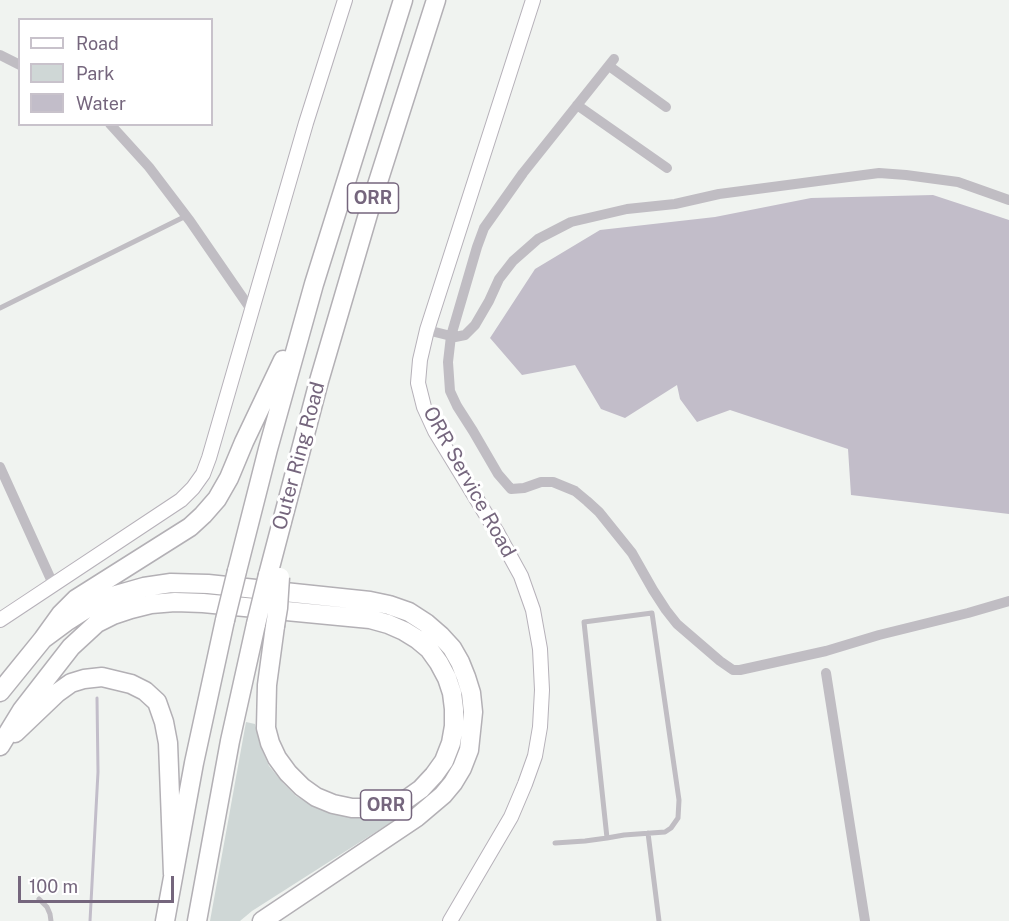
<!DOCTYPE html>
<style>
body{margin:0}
#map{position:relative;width:1009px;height:921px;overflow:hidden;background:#f0f3f0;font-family:"Public Sans",sans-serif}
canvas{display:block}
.legend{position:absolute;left:18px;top:18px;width:195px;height:108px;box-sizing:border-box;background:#fff;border:2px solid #c8c2cb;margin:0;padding:8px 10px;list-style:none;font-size:18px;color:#75667d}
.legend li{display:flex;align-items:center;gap:12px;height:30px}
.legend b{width:30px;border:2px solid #c8c2cb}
.scale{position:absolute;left:18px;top:876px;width:156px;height:27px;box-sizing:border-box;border:3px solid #75667d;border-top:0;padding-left:8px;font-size:18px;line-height:21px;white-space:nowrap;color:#75667d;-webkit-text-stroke:4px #fff;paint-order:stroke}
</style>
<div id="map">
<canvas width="1009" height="921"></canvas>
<ul class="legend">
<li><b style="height:8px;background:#fff"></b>Road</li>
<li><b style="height:16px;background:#cfd7d6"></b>Park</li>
<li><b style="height:16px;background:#c2bdc9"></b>Water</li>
</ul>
<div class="scale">100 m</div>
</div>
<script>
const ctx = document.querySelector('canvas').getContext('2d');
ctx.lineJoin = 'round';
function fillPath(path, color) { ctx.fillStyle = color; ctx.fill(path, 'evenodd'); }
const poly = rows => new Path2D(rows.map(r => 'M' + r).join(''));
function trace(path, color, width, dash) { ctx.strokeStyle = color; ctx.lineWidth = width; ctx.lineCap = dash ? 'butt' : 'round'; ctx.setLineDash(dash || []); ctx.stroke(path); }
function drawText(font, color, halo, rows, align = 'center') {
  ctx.font = font + ' "Public Sans",sans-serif'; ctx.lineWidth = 6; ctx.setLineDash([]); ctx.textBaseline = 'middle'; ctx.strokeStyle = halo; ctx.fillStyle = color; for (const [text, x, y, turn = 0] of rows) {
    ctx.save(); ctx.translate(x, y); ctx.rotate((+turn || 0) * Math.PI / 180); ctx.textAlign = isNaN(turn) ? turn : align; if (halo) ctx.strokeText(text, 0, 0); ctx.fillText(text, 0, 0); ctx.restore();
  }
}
fillPath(poly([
 [246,722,255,724,262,750,269,766,283,783,296,796,311,805,331,812,416,802,418,805,252,911,240,921,210,921]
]), '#cfd7d6');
fillPath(poly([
 [933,195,1009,220,1009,514,851,495,848,449,730,410,697,422,680,399,677,385,625,418,601,409,575,365,522,375,490,338,535,269,600,230,715,217,811,198]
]), '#c2bdc9');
trace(poly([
 [90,921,98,772,97,698]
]), '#c2bdc9', 3);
const secondary = poly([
 [0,620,181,500,193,488,203,474,209,458,306,123,345,0],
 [450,921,511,817,525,784,535,756,540,727,542,690,540,649,533,610,521,576,498,534,435,431,424,407,418,383,420,360,427,330,533,0]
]);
const highway = poly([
 [237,571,268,449,314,284,403,0],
 [268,575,319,381,371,204,436,0],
 [43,639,66,622,91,606,116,595,144,587,171,583,208,584,370,601,389,605,409,612,426,623,441,636,452,648,460,662,466,677,471,693,473,712,469,750,462,768,453,783,443,795,417,817,262,921],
 [0,692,43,639,61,614,76,599,190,527,203,515,217,499,229,478,244,442,283,360],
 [15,733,57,693,71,683,84,679,102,677,131,684,145,691,157,702,164,722,168,743,173,874],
 [0,746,22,710,71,647,97,623,113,615,131,609,151,604,175,602,203,603,370,619,388,624,404,631,417,639,429,649,439,663,447,678,452,693,454,709,454,726,451,743,444,761,434,775,421,789,407,799,390,805,371,808,352,808,333,804,316,797,302,787,288,773,277,758,270,743,266,728,267,685,275,626],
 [165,921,194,763,225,620],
 [197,921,230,741,256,624]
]);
trace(secondary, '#b6b1b9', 16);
trace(highway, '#b3b0b5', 21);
trace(poly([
 [0,308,186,216],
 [648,833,659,921],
 [555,843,585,841,607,838,624,835,665,832,671,828,678,818,679,800,652,613,584,622,607,838],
 [39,899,47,907,50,914,51,921]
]), '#c0bdc3', 5);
trace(poly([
 [0,55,20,65],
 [614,59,523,173,484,228,477,247,451,336,448,362,450,391,457,406,473,431,498,474,511,489,524,488,541,482,553,482,575,491,587,501,599,512,632,553,653,590,666,610,677,624,720,661,733,670,740,670,826,651,879,635,968,613,1009,601],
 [609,66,666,107],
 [577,105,667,168],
 [110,124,149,167,190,221,252,311],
 [427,330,455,337,465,335,475,325,489,301,499,279,513,261,538,239,571,222,627,209,675,204,719,194,879,173,906,175,958,182,1009,200],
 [0,467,53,584],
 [826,673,865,921]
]), '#c0bdc3', 10);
trace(secondary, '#fff', 14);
trace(highway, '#fff', 18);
const highwayBridge = poly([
 [225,620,237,571],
 [256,624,268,575],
 [275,626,278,608,280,577]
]);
trace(highwayBridge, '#b3b0b5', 21, []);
trace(highwayBridge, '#fff', 18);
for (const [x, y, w] of [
 [373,198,51],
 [386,805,51]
]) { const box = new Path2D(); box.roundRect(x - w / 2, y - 15, w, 30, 4.5); ctx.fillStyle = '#fff'; ctx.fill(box); trace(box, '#75667d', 1.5); }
drawText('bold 18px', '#75667d', null, [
 ["ORR",373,198],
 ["ORR",386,805]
]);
drawText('20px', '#75667d', '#fff', [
 ["Outer Ring Road",299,456,-75],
 ["ORR Service Road",469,482,61]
]);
</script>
